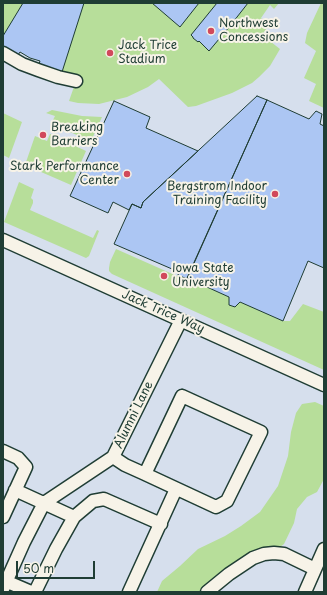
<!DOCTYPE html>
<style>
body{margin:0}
#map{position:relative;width:327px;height:595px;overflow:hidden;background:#e8eaea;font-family:"Playpen Sans",sans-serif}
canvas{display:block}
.frame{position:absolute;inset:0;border:4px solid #1f3d34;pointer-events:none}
.scale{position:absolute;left:16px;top:561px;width:79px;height:18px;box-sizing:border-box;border:2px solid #1f3d34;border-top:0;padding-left:5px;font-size:12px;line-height:14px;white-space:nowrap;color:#1f3d34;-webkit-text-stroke:3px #f7f3e8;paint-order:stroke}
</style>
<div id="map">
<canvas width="327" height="595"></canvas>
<div class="frame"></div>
<div class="scale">50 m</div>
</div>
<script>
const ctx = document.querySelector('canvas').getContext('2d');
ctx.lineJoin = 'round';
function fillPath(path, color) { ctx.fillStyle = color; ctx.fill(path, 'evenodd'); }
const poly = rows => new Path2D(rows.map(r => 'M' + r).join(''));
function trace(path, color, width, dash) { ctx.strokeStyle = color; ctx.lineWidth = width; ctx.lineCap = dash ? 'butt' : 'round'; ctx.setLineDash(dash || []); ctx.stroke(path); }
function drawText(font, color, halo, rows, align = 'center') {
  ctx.font = font + ' "Playpen Sans",sans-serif'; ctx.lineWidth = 4; ctx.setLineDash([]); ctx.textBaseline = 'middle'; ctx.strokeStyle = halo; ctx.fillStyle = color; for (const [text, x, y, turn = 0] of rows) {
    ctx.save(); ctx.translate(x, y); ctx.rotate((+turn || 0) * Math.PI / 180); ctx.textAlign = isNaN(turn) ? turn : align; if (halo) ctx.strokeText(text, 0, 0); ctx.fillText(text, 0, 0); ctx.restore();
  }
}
fillPath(poly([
 [3,3,324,3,324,549,305,592,3,592]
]), '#d6dfed');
fillPath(poly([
 [3,3,279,3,274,9,270,5,261,18,269,25,262,35,280,49,270,66,259,77,252,83,232,93,196,106,188,107,159,79,148,87,127,97,99,104,78,103,69,101,76,81,62,72,39,64,40,61,30,58,20,52,3,46],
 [321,3,324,3,324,108,309,101,316,84,304,78,316,51,305,43,307,33],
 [52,110,82,116,102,117,91,141,51,124,55,116,46,113],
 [3,113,22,122,9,158,3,155],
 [50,134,86,151,71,185,25,165,35,136,47,141],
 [19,182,34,189,31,198,33,200,33,203,30,210,93,238,97,230,99,231,89,256,86,258,77,254,4,222],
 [116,249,177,276,178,275,187,278,229,297,229,305,234,307,240,302,283,321,290,321,303,304,324,312,324,370,112,274,109,271,109,268,110,262],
 [315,402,324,406,324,479,317,492,307,497,297,509,294,523,284,544,280,547,273,549,233,567,199,592,157,592,162,581,180,566,198,549,225,536,241,526,260,512,278,486,288,456,291,432,296,413,302,404]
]), '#b7de9a');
const building = poly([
 [23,3,84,3,62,72,39,64,40,61,30,58,20,52,18,55,3,46,3,36,23,3],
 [152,3,199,3,180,27,152,3],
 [217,3,248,3,230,26,209,51,199,41,198,42,193,38,193,37,191,35,217,3],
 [257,96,267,100,187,279,178,275,179,272,114,244,132,204,141,208,143,202,257,96],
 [267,100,309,119,316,111,322,114,320,124,324,126,324,268,308,261,283,321,240,302,235,307,229,305,229,297,187,278,267,100],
 [114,101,150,117,146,128,198,151,143,202,141,208,132,204,129,210,113,202,108,213,70,196,114,101]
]);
fillPath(building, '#acc6f3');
trace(building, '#1f3d34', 1);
const minor = poly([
 [3,53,22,64,38,70,58,77,76,81],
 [3,240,324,385],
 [182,396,261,432,227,501,216,507,145,474,182,396],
 [3,451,18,458,26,467,3,517],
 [113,457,125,465,145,474],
 [15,490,74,517],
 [3,580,31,592],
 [3,589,24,542,44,503,113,457,181,320],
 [35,592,56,549,74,517,93,501,104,499,161,524],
 [129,592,176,489],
 [207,592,229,574,253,558,264,554,274,553,284,554,315,569],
 [305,592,324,549]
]);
trace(minor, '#1f3d34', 15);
trace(minor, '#f7f3e8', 12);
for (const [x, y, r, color] of [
 [211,31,4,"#d1495b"],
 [110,53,4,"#d1495b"],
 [43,135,4,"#d1495b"],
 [127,174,4,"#d1495b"],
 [275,194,4,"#d1495b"],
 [164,276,4,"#d1495b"]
]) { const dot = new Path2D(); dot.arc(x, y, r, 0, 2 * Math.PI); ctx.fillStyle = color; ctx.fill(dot); trace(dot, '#f7f3e8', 1.5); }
drawText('12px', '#1f3d34', '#f7f3e8', [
 ["Northwest",219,24],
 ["Concessions",219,38],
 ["Jack Trice",118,46],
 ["Stadium",118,60],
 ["Breaking",51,128],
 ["Barriers",51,142],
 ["Stark Performance",119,167,"right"],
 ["Center",119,181,"right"],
 ["Bergstrom Indoor",267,187,"right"],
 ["Training Facility",267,201,"right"],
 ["Iowa State",172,269],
 ["University",172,283]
], 'left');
drawText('12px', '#1f3d34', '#f7f3e8', [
 ["Jack Trice Way",163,312,24],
 ["Alumni Lane",134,415,-64]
]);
</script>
